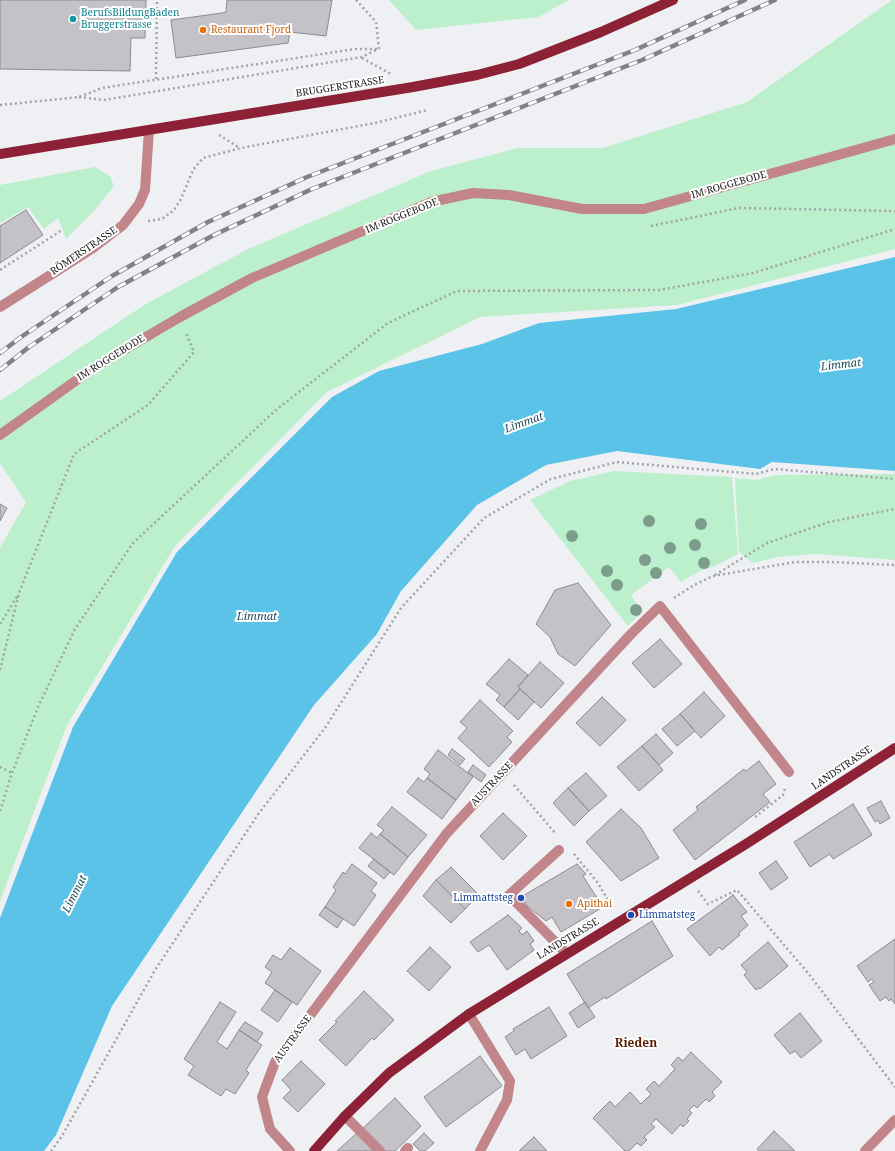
<!DOCTYPE html>
<meta charset="utf-8">
<style>
body{margin:0}
canvas{display:block;background:#eff0f4}
</style>
<canvas width="895" height="1151"></canvas>
<script>
const ctx = document.querySelector('canvas').getContext('2d');
ctx.lineJoin = 'round';
function fillPath(path, color) { ctx.fillStyle = color; ctx.fill(path, 'evenodd'); }
const poly = rows => new Path2D(rows.map(r => 'M' + r).join(''));
function trace(path, color, width, dash) { ctx.strokeStyle = color; ctx.lineWidth = width; ctx.lineCap = dash ? 'butt' : 'round'; ctx.setLineDash(dash || []); ctx.stroke(path); }
function drawText(font, color, halo, rows, align = 'center') {
  ctx.font = font + ' "Noto Serif",serif'; ctx.lineWidth = 4; ctx.setLineDash([]); ctx.textBaseline = 'middle'; ctx.strokeStyle = halo; ctx.fillStyle = color; for (const [text, x, y, turn = 0] of rows) {
    ctx.save(); ctx.translate(x, y); ctx.rotate((+turn || 0) * Math.PI / 180); ctx.textAlign = isNaN(turn) ? turn : align; if (halo) ctx.strokeText(text, 0, 0); ctx.fillText(text, 0, 0); ctx.restore();
  }
}
fillPath(poly([
 [389,0,569,0,538,17,416,30],
 [892,0,895,0,895,249,677,305,480,317,327,392,175,546,67,725,0,901,0,548,26,502,0,463,0,401,144,305,248,249,431,171,518,148,603,148,747,102],
 [95,167,110,176,114,186,93,212,66,239,58,218,44,229,28,207,0,223,0,185],
 [614,471,732,477,738,554,715,566,700,571,681,582,669,567,631,595,642,612,628,626,530,500,570,481],
 [895,474,895,560,816,554,778,557,753,563,739,552,735,478,756,480,775,475]
]), '#bcf0cc');
fillPath(poly([
 [895,257,895,471,772,462,760,469,617,451,546,465,477,505,401,591,377,634,314,705,112,1006,56,1135,44,1151,0,1151,0,918,73,727,177,552,332,397,379,371,482,344,539,323,676,309]
]), '#5cc3e8');
const building = poly([
 [0,0,146,0,145,38,131,38,130,71,0,69,0,0],
 [227,0,332,0,326,36,290,32,288,43,176,58,171,20,222,13,226,12,227,0],
 [26,210,43,235,0,263,0,226,26,210],
 [0,504,7,508,0,521,0,504],
 [578,583,611,625,575,666,558,654,550,637,536,624,555,590,578,583],
 [660,639,682,664,654,688,632,663,660,639],
 [509,659,528,675,518,687,520,689,504,707,496,700,500,695,486,684,509,659],
 [540,662,564,683,541,708,518,687,540,662],
 [520,689,534,702,518,720,504,707,520,689],
 [704,692,725,716,701,738,680,714,704,692],
 [602,697,626,720,600,746,576,723,602,697],
 [480,700,513,731,507,737,512,742,489,767,458,738,467,728,460,722,480,700],
 [680,714,695,731,677,746,662,729,680,714],
 [656,734,673,753,659,765,642,746,656,734],
 [642,746,663,770,639,791,617,767,642,746],
 [452,749,465,759,460,765,448,755,452,749],
 [438,750,473,777,456,800,427,778,430,774,424,769,438,750],
 [759,761,776,784,763,794,770,802,695,860,673,830,698,810,696,807,744,769,746,771,759,761],
 [473,765,486,775,481,782,468,772,473,765],
 [586,773,607,796,589,811,568,788,586,773],
 [418,778,424,782,427,778,456,800,442,819,407,792,418,778],
 [568,788,589,811,574,826,553,803,568,788],
 [881,801,890,818,880,824,878,820,875,822,867,808,881,801],
 [853,804,872,835,833,859,830,854,810,867,794,842,853,804],
 [392,807,427,835,408,857,380,834,384,830,377,825,392,807],
 [621,809,641,828,659,858,621,881,586,842,621,809],
 [503,813,527,836,503,860,480,836,503,813],
 [371,833,377,838,380,834,408,857,394,875,359,848,371,833],
 [374,859,390,872,384,879,368,866,374,859],
 [776,861,788,878,771,890,759,873,776,861],
 [352,864,377,883,371,891,376,895,354,926,325,907,336,890,333,887,343,872,345,874,352,864],
 [577,864,586,874,583,876,603,907,561,932,552,917,546,921,527,906,521,897,577,864],
 [451,867,479,895,465,909,436,880,451,867],
 [436,880,465,909,451,923,423,896,436,880],
 [733,895,747,912,741,916,748,925,738,934,740,935,722,950,719,947,710,956,687,929,733,895],
 [325,907,343,919,337,928,319,915,325,907],
 [508,915,522,928,519,931,522,935,527,931,534,941,530,944,534,950,507,970,489,945,478,952,470,942,508,915],
 [652,921,673,956,606,999,605,997,588,1008,567,974,652,921],
 [895,939,895,1004,891,999,889,1001,886,997,880,1001,869,985,874,982,872,979,868,982,857,966,895,939],
 [768,942,788,966,760,989,759,988,756,990,744,975,747,972,741,965,768,942],
 [430,947,451,967,429,991,407,971,430,947],
 [290,948,321,971,297,1005,265,983,272,972,265,967,273,955,281,960,290,948],
 [275,990,292,1002,278,1022,261,1010,275,990],
 [364,991,394,1020,374,1040,372,1038,346,1066,319,1040,337,1022,335,1021,364,991],
 [220,1002,236,1012,217,1042,227,1049,239,1030,262,1045,246,1070,249,1073,235,1094,226,1089,221,1096,188,1075,194,1066,184,1059,220,1002],
 [585,1002,595,1017,578,1028,569,1013,585,1002],
 [549,1007,567,1036,531,1059,525,1049,516,1055,505,1037,514,1031,513,1029,549,1007],
 [800,1013,822,1041,801,1058,795,1051,790,1054,774,1035,800,1013],
 [245,1022,263,1033,257,1042,239,1030,245,1022],
 [691,1052,722,1082,712,1092,715,1096,709,1102,706,1099,697,1108,694,1105,689,1110,692,1113,687,1119,689,1121,683,1127,681,1124,672,1134,656,1119,651,1124,655,1127,644,1137,647,1140,641,1146,637,1143,629,1151,625,1151,593,1118,610,1101,615,1107,630,1092,641,1104,651,1094,646,1089,654,1081,659,1086,675,1069,671,1065,678,1057,683,1061,691,1052],
 [480,1056,502,1086,446,1127,424,1097,480,1056],
 [301,1061,325,1084,298,1112,283,1098,291,1090,282,1080,301,1061],
 [395,1098,421,1126,395,1151,384,1151,363,1128,395,1098],
 [774,1131,795,1151,759,1151,757,1149,774,1131],
 [357,1133,374,1151,337,1151,357,1133],
 [424,1133,434,1143,425,1151,420,1151,413,1144,424,1133],
 [534,1137,547,1151,519,1151,534,1137]
]);
fillPath(building, '#c4c2c6');
trace(building, '#8c8b8f', 1);
trace(poly([
 [356,0,376,22,379,49],
 [362,58,391,74],
 [156,79,157,0],
 [79,97,104,100,362,57,378,49],
 [0,105,79,97,102,88,355,49,379,49],
 [219,135,240,148],
 [148,221,162,219,174,210,181,199,193,170,203,158,241,148,375,123,428,110],
 [651,226,739,208,895,211],
 [0,270,62,230],
 [715,575,767,543,829,522,895,509],
 [674,598,694,585,713,576,795,562,831,562,895,565],
 [0,624,18,595],
 [0,670,19,593,74,454,148,405,194,352,186,333],
 [0,767,12,773],
 [514,785,556,834],
 [0,811,12,773,38,707,75,629,133,543,277,409,388,323,457,291,659,290,753,273,895,229],
 [755,817,783,795,785,788],
 [574,854,598,883,612,907],
 [698,891,708,904,737,890,808,973,895,1087],
 [51,1151,62,1136,155,970,259,813,325,728,401,608,484,518,551,479,617,462,756,474,774,469,895,479]
]), '#a2a3a6', 2.5, [2, 3]);
trace(poly([
 [0,307,93,248,123,225,139,204,145,190,149,130],
 [0,435,95,367,180,317,252,278,431,202,473,193,509,195,582,209,644,209,895,139],
 [559,850,509,895,566,953],
 [469,1014,510,1081,507,1100,480,1151],
 [345,1116,380,1151],
 [290,1151,270,1129,262,1097,275,1062,447,833,632,633,660,606,789,772],
 [405,1151,408,1148],
 [865,1151,895,1120]
]), '#c28589', 10);
trace(poly([
 [0,154,413,87,477,75,519,64,601,32,673,0],
 [314,1151,345,1116,389,1073,469,1014,746,844,895,748]
]), '#8d2136', 10);
const rail = poly([
 [0,353,21,337,112,276,208,222,307,177,635,50,745,0],
 [0,370,29,347,118,287,214,235,312,189,642,60,775,0]
]);
trace(rail, '#818285', 4.5);
trace(rail, '#fff', 3, [9]);
ctx.fillStyle = '#7d9d8c';
for (const [x, y] of [
 [649,521],
 [701,524],
 [572,536],
 [695,545],
 [670,548],
 [645,560],
 [704,563],
 [607,571],
 [656,573],
 [617,585],
 [636,610]
]) { ctx.beginPath(); ctx.arc(x, y, 6, 0, 2 * Math.PI); ctx.fill(); }
for (const [x, y, r, color] of [
 [73,19,4,"#0f9aa8"],
 [203,30,4,"#e8710a"],
 [521,898,4,"#1a4fb4"],
 [569,904,4,"#e8710a"],
 [631,915,4,"#1a4fb4"]
]) { const dot = new Path2D(); dot.arc(x, y, r, 0, 2 * Math.PI); ctx.fillStyle = color; ctx.fill(dot); trace(dot, '#fff', 1.5); }
drawText('10px', '#0d838f', '#fff', [
 ["BerufsBildungBaden",81,13],
 ["Bruggerstrasse",81,25]
], 'left');
drawText('10px', '#c56008', '#fff', [
 ["Restaurant Fjord",211,30],
 ["Apithai",577,904]
], 'left');
drawText('10px', '#202022', '#fff', [
 ["BRUGGERSTRASSE",340,87,-9],
 ["IM ROGGEBODE",729,185,-16],
 ["IM ROGGEBODE",402,216,-22],
 ["RÖMERSTRASSE",84,251,-34],
 ["IM ROGGEBODE",111,358,-32],
 ["LANDSTRASSE",842,768,-34],
 ["AUSTRASSE",492,784,-47],
 ["LANDSTRASSE",568,939,-31],
 ["AUSTRASSE",293,1039,-54]
]);
drawText('10px', '#164399', '#fff', [
 ["Limmattsteg",513,898],
 ["Limmatsteg",639,915,"left"]
], 'right');
drawText('italic 11px', '#1c4958', '#fff', [
 ["Limmat",841,365,-7],
 ["Limmat",524,423,-20],
 ["Limmat",257,617],
 ["Limmat",75,894,-63]
]);
drawText('bold 12px', '#5f1f05', '#fff', [
 ["Rieden",636,1044]
]);
</script>
